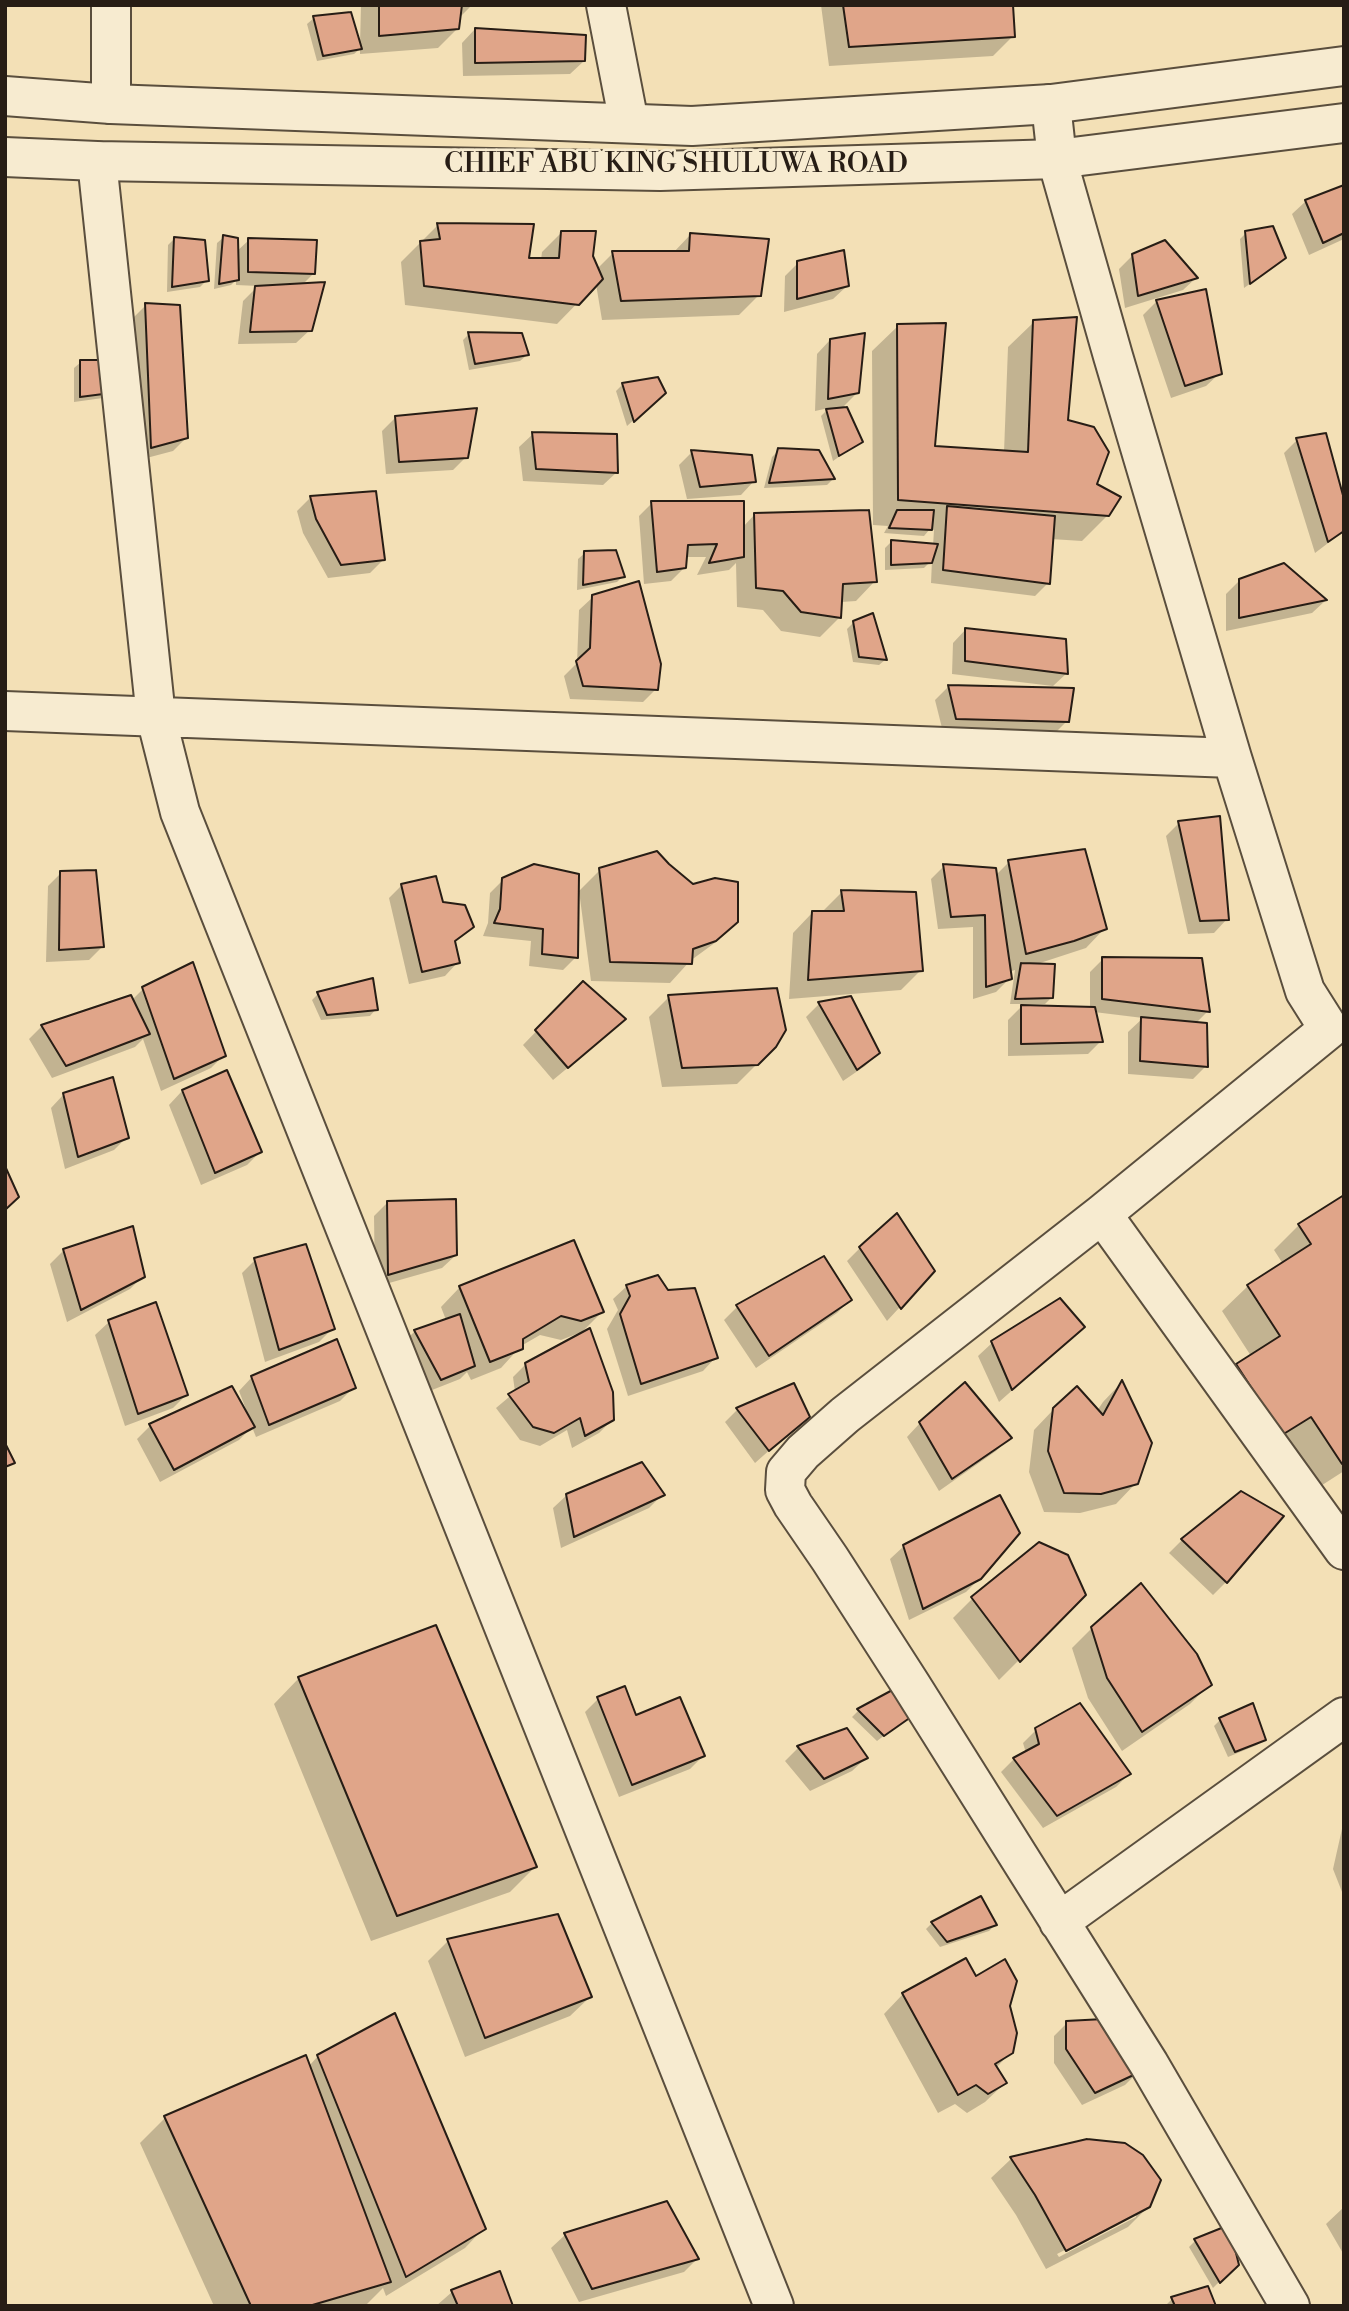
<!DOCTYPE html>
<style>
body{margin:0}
#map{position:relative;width:1349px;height:2311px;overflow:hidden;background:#f3e0b6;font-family:"Libre Bodoni",serif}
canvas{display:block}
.frame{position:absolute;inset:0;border:7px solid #271d15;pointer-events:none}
</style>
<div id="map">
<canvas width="1349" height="2311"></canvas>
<div class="frame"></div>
</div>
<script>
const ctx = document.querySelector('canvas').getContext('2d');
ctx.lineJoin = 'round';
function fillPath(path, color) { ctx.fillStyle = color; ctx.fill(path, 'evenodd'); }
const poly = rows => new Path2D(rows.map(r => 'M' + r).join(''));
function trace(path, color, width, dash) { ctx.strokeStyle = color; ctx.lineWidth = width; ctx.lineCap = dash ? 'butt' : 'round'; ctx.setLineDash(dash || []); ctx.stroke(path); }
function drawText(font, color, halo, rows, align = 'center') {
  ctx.font = font + ' "Libre Bodoni",serif'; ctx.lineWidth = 5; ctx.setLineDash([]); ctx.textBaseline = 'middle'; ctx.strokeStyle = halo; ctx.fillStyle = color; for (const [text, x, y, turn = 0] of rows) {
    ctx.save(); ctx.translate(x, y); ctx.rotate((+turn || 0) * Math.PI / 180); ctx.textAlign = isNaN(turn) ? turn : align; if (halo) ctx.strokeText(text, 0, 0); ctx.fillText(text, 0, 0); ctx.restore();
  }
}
fillPath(poly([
 [361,5,472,5,460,17,458,28,438,48,360,54,360,49,354,54,317,61,307,24,314,18,360,45],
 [821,5,1011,5,1013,36,993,56,829,66],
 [475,29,584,61,570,74,463,76,462,43],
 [1344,187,1344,239,1309,255,1292,214,1306,201],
 [438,225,527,260,541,260,542,252,562,232,591,256,597,269,613,253,673,253,691,234,759,295,739,315,602,320,596,284,557,324,405,305,401,262],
 [1246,233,1278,264,1244,288,1240,239],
 [224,237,236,252,249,240,313,274,302,285,310,330,296,343,238,344,243,301,258,286,236,285,236,280,231,285,214,289,217,243],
 [174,239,207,280,200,287,167,292,168,245],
 [1133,255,1196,278,1183,290,1125,308,1119,269],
 [798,263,847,286,833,299,784,312,785,276],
 [1204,291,1220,373,1206,386,1171,398,1143,315,1156,302],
 [146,305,186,438,173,451,139,460,133,318],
 [1034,322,1067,421,1108,515,1082,541,1051,539,1048,583,1035,596,931,583,932,560,924,568,885,570,885,548,892,541,933,546,934,530,930,529,924,536,884,533,888,526,873,525,872,351,898,326,933,447,1004,452,1008,347],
 [469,334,527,355,520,361,469,370,463,340],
 [830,340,858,392,841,409,860,442,833,461,821,416,829,408,815,411,817,354],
 [81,362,109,392,103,398,74,402,74,368],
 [623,384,657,399,627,426,616,391],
 [395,418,466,457,453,470,386,474,382,431],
 [533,434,617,472,603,485,523,481,519,447],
 [1297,440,1344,531,1315,553,1284,453],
 [779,450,818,452,833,479,827,485,764,488,772,457],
 [692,452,754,481,741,495,687,499,679,465],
 [374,493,383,560,370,573,328,578,303,533,297,511,310,498],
 [652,503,743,527,755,514,875,581,856,601,841,602,840,617,820,637,781,631,763,610,737,607,736,563,729,570,697,575,706,557,686,557,685,567,671,581,644,584,639,516],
 [585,553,623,576,617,582,577,590,578,559],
 [1284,565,1325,601,1312,613,1226,631,1226,594,1240,580],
 [593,597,656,689,643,702,570,699,564,676,577,663,579,610],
 [854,622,885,660,879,665,853,662,847,629],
 [966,629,1067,673,1053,686,952,674,953,643],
 [948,687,1072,690,1067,721,1054,734,943,732,935,700],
 [1179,823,1227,919,1214,933,1188,934,1166,836],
 [1009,862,1105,928,1086,948,1037,964,1052,997,1045,1004,1010,1004,1015,970,1009,972,1010,978,996,992,973,999,973,927,938,929,931,879,944,866,995,876],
 [668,866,736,921,716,942,690,961,670,983,591,981,579,891,600,870],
 [61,873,102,947,89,960,46,962,48,886],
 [503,880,576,957,563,970,529,966,531,941,483,936,488,923,490,893],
 [402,885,441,904,472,926,454,943,458,962,445,976,409,984,389,898],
 [842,892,921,970,901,990,789,999,793,933,812,913,822,912],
 [1103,959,1208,1011,1196,1023,1206,1066,1193,1079,1128,1074,1128,1032,1143,1018,1094,1012,1101,1041,1088,1054,1008,1056,1008,1020,1022,1006,1090,1009,1090,972],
 [583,983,611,1032,553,1080,523,1045],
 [143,989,224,1055,211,1068,161,1091,143,1039,135,1047,52,1078,29,1039,42,1026,132,1000],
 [318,994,376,1009,370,1016,321,1020,312,1000],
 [669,997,775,1046,737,1084,662,1087,649,1017],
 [850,998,878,1053,865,1066,843,1081,806,1017,819,1004],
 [226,1073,260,1152,247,1165,201,1185,169,1105,182,1091],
 [64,1094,127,1137,114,1150,65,1169,51,1108],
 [1344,1197,1344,1471,1316,1489,1212,1391,1237,1365,1251,1356,1222,1311,1248,1286,1283,1264,1274,1250,1299,1225],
 [388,1202,456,1255,442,1268,375,1287,374,1216],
 [860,1248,933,1271,887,1321,847,1261],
 [64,1250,143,1276,130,1289,67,1322,50,1264],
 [255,1260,333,1328,319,1342,265,1362,242,1273],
 [627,1286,716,1357,703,1371,628,1396,607,1329,618,1310,613,1299],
 [460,1287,602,1312,580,1334,613,1419,599,1433,572,1448,567,1430,540,1446,520,1440,496,1408,515,1392,513,1377,526,1364,580,1335,579,1333,561,1340,540,1335,521,1346,501,1368,471,1380,467,1372,460,1379,427,1392,402,1344,415,1331,446,1320,441,1307],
 [850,1300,837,1313,756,1368,724,1320,738,1306],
 [1060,1300,1069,1340,999,1402,978,1356,992,1343],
 [109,1322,186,1395,173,1408,125,1426,95,1335],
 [252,1377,354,1387,340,1401,256,1437,252,1427,239,1440,160,1482,137,1439,150,1426,247,1412,239,1391],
 [1121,1383,1136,1483,1116,1504,1080,1513,1044,1512,1029,1472,1034,1430,1054,1409,1097,1411,1103,1402],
 [738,1409,808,1416,755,1463,725,1422],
 [920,1423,1009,1438,996,1451,939,1491,907,1437],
 [567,1495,662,1495,649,1508,561,1548,553,1508],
 [1182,1540,1226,1582,1213,1595,1169,1553],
 [904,1546,980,1578,966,1592,909,1620,890,1559],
 [1084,1595,999,1680,953,1618,973,1598],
 [1092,1628,1210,1684,1190,1704,1122,1751,1088,1698,1072,1648],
 [299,1678,535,1867,510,1892,371,1941,274,1704],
 [897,1690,902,1722,877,1741,852,1717,858,1711],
 [598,1699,635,1717,703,1756,690,1769,619,1797,585,1712],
 [1252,1705,1264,1739,1257,1745,1228,1757,1214,1726,1220,1720],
 [1037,1729,1129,1774,1116,1787,1043,1828,1001,1772,1014,1759,1026,1753,1023,1743],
 [846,1730,866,1758,852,1771,810,1791,785,1761,798,1748],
 [1344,1820,1344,1897,1333,1869],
 [557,1916,590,1997,570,2016,465,2057,428,1961,448,1941],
 [932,1923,995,1925,989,1931,940,1947,926,1929],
 [975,1978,1009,2006,1011,2052,996,2068,1005,2083,985,2102,967,2113,955,2104,938,2113,884,2014,903,1994],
 [1067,2023,1138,2072,1125,2085,1082,2105,1054,2063,1054,2036],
 [318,2056,484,2228,465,2248,386,2296,383,2288,365,2306,214,2306,140,2143,165,2118,309,2066],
 [1087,2140,1149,2206,1128,2227,1046,2269,1016,2215,991,2178,1011,2159],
 [1136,2213,1136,2217,1059,2257,1057,2254],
 [666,2203,697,2259,684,2272,579,2302,551,2248,565,2235],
 [1344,2207,1344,2255,1326,2224],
 [1195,2241,1237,2264,1213,2288,1189,2247],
 [452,2292,511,2306,436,2306],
 [1172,2299,1214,2306,1165,2306]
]), '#0003');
const building = poly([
 [379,5,462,5,459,29,379,36,379,5],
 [843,5,1013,5,1015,37,849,47,843,5],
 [351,12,362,49,323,56,313,16,351,12],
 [475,28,586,35,585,61,475,63,475,28],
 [1344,185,1344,233,1323,243,1305,200,1344,185],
 [437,223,534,224,529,258,559,258,561,231,596,231,593,256,603,279,579,305,424,286,420,241,440,239,437,223],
 [1273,226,1286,258,1250,284,1245,231,1273,226],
 [690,233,769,239,761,296,621,301,612,251,689,251,690,233],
 [223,235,238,238,239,280,219,284,223,235],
 [174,237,205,240,209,281,172,287,174,237],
 [248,238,317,240,315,274,248,272,248,238],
 [1165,240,1198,278,1138,296,1132,254,1165,240],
 [844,250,849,286,797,299,797,261,844,250],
 [325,282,312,331,250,332,255,286,325,282],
 [1206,289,1222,374,1185,386,1156,300,1206,289],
 [145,303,180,305,188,438,151,448,145,303],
 [1077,317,1068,420,1094,427,1109,452,1097,484,1121,497,1109,516,898,500,897,324,946,323,935,446,1028,452,1033,320,1077,317],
 [468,332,522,333,529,355,475,364,468,332],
 [865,333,859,393,828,399,830,339,865,333],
 [80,360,102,360,111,393,80,397,80,360],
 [658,377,666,393,634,422,622,383,658,377],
 [847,407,863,442,839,456,826,409,847,407],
 [477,408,468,458,399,462,395,416,477,408],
 [532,432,617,434,618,473,536,469,532,432],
 [1326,433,1344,499,1344,531,1328,542,1296,438,1326,433],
 [778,448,819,450,835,479,769,483,778,448],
 [691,450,752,455,756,482,700,487,691,450],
 [376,491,385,560,341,565,316,519,310,496,376,491],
 [651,501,744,501,744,557,709,563,717,544,688,545,686,568,657,572,651,501],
 [947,506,1055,516,1050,584,943,570,947,506],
 [869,510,877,582,843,584,841,618,801,612,783,591,756,588,754,513,869,510],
 [897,510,934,510,932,530,889,528,897,510],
 [891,540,938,544,932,563,891,565,891,540],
 [616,550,625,577,583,585,584,551,616,550],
 [1284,563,1327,600,1239,618,1239,579,1284,563],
 [639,581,661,664,658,690,583,686,576,661,590,648,592,595,639,581],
 [873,613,887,660,859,657,853,621,873,613],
 [965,628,1066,639,1068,674,965,661,965,628],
 [948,685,1074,688,1069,722,956,719,948,685],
 [1220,816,1229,920,1200,921,1178,821,1220,816],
 [1085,849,1107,929,1074,941,1026,954,1008,860,1085,849],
 [657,851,669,864,693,884,715,878,738,882,738,922,716,941,693,949,692,964,610,962,599,868,657,851],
 [534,864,579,874,578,958,542,954,543,929,494,923,500,909,502,878,534,864],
 [943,864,996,868,1012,979,986,987,985,915,951,917,943,864],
 [96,870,104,947,59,950,60,871,96,870],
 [436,876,443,902,465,905,474,927,455,941,460,963,422,972,401,884,436,876],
 [841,890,916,892,923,971,808,980,812,911,844,911,841,890],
 [1102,957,1202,958,1210,1012,1102,999,1102,957],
 [193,962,226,1056,174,1079,142,987,193,962],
 [1021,963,1055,964,1053,998,1015,999,1021,963],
 [373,978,378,1010,327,1015,317,992,373,978],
 [583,981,626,1019,568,1068,535,1030,583,981],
 [777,988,786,1030,776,1047,758,1065,682,1068,668,995,777,988],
 [131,995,150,1034,66,1066,41,1025,131,995],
 [851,996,880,1053,857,1070,818,1002,851,996],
 [1021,1005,1095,1007,1103,1042,1021,1044,1021,1005],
 [1141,1017,1207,1023,1208,1067,1140,1061,1141,1017],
 [227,1070,262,1152,215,1173,182,1090,227,1070],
 [113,1077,129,1138,78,1157,63,1093,113,1077],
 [5,1166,19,1197,5,1210,5,1166],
 [1344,1195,1344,1463,1342,1464,1311,1417,1282,1435,1236,1364,1280,1336,1247,1285,1311,1244,1298,1224,1344,1195],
 [456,1199,457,1255,388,1275,387,1201,456,1199],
 [897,1213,935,1271,901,1309,859,1247,897,1213],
 [133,1226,145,1277,81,1310,63,1249,133,1226],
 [574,1240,604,1312,581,1321,561,1316,523,1339,523,1349,490,1362,459,1286,574,1240],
 [306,1244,335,1329,279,1350,254,1258,306,1244],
 [824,1256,852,1300,769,1356,736,1305,824,1256],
 [658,1275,668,1290,695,1288,718,1358,641,1384,620,1314,630,1296,626,1285,658,1275],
 [1060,1298,1085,1327,1012,1390,991,1341,1060,1298],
 [156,1302,188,1395,138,1414,108,1320,156,1302],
 [460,1314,475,1366,441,1380,414,1330,460,1314],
 [590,1328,613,1392,614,1420,585,1436,580,1418,554,1433,533,1427,508,1394,529,1382,525,1363,590,1328],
 [337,1339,356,1388,269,1425,251,1376,337,1339],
 [1122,1380,1152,1443,1138,1484,1101,1494,1064,1493,1048,1451,1053,1408,1077,1386,1103,1415,1122,1380],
 [965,1382,1012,1438,952,1479,919,1422,965,1382],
 [794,1383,810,1417,769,1451,736,1408,794,1383],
 [232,1386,255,1427,174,1470,149,1424,232,1386],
 [5,1443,15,1463,5,1467,5,1443],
 [642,1462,665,1495,574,1537,566,1494,642,1462],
 [1241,1491,1284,1516,1227,1583,1181,1539,1241,1491],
 [1000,1495,1020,1533,981,1579,923,1609,903,1545,1000,1495],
 [1039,1542,1068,1555,1086,1595,1020,1662,971,1597,1039,1542],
 [1141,1583,1197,1654,1212,1685,1142,1732,1107,1678,1091,1627,1141,1583],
 [436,1625,537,1867,397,1916,298,1677,436,1625],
 [625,1686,636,1715,680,1697,705,1756,632,1785,597,1697,625,1686],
 [898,1687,911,1717,884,1736,857,1709,898,1687],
 [1080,1703,1131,1774,1057,1816,1013,1758,1039,1744,1035,1728,1080,1703],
 [1253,1703,1266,1740,1235,1752,1219,1718,1253,1703],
 [847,1728,868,1758,824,1779,797,1746,847,1728],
 [981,1896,997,1925,947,1942,931,1922,981,1896],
 [558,1914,592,1997,485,2038,447,1939,558,1914],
 [966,1958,976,1976,1005,1959,1017,1981,1010,2006,1017,2033,1013,2053,995,2064,1007,2083,988,2094,976,2085,958,2095,902,1993,966,1958],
 [395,2013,486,2229,406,2277,317,2055,395,2013],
 [1104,2019,1140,2072,1095,2093,1066,2049,1066,2021,1104,2019],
 [306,2055,391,2282,309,2306,251,2306,164,2116,306,2055],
 [1087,2139,1125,2143,1143,2155,1161,2180,1150,2207,1066,2251,1035,2195,1010,2157,1087,2139],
 [667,2201,699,2259,592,2289,564,2233,667,2201],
 [1229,2225,1239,2265,1220,2283,1194,2239,1229,2225],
 [500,2271,513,2306,458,2306,451,2290,500,2271],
 [1208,2286,1216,2306,1175,2306,1171,2297,1208,2286]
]);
fillPath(building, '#e0a589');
trace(building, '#271d15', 2);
const minor = poly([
 [606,5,629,123],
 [111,104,111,5],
 [1051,104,1057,159,1113,356,1232,758,1305,991,1329,1029,1102,1214,845,1415,803,1452,786,1472,785,1490,793,1505,830,1559,911,1685,1149,2064,1290,2306],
 [97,161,156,717,180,812,774,2306],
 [5,711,1232,758],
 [1102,1214,1344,1550],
 [1059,1922,1344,1717]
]);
const tertiary = poly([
 [5,96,111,104,692,126,1051,104,1344,66],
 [5,157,97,161,660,171,1057,159,1344,123]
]);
trace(minor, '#5a4e3d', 42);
trace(tertiary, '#5a4e3d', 42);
trace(minor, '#f7ebd0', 38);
trace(tertiary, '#f7ebd0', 38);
drawText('28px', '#271d15', '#f7ebd0', [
 ["CHIEF ABU KING SHULUWA ROAD",676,165]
]);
</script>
